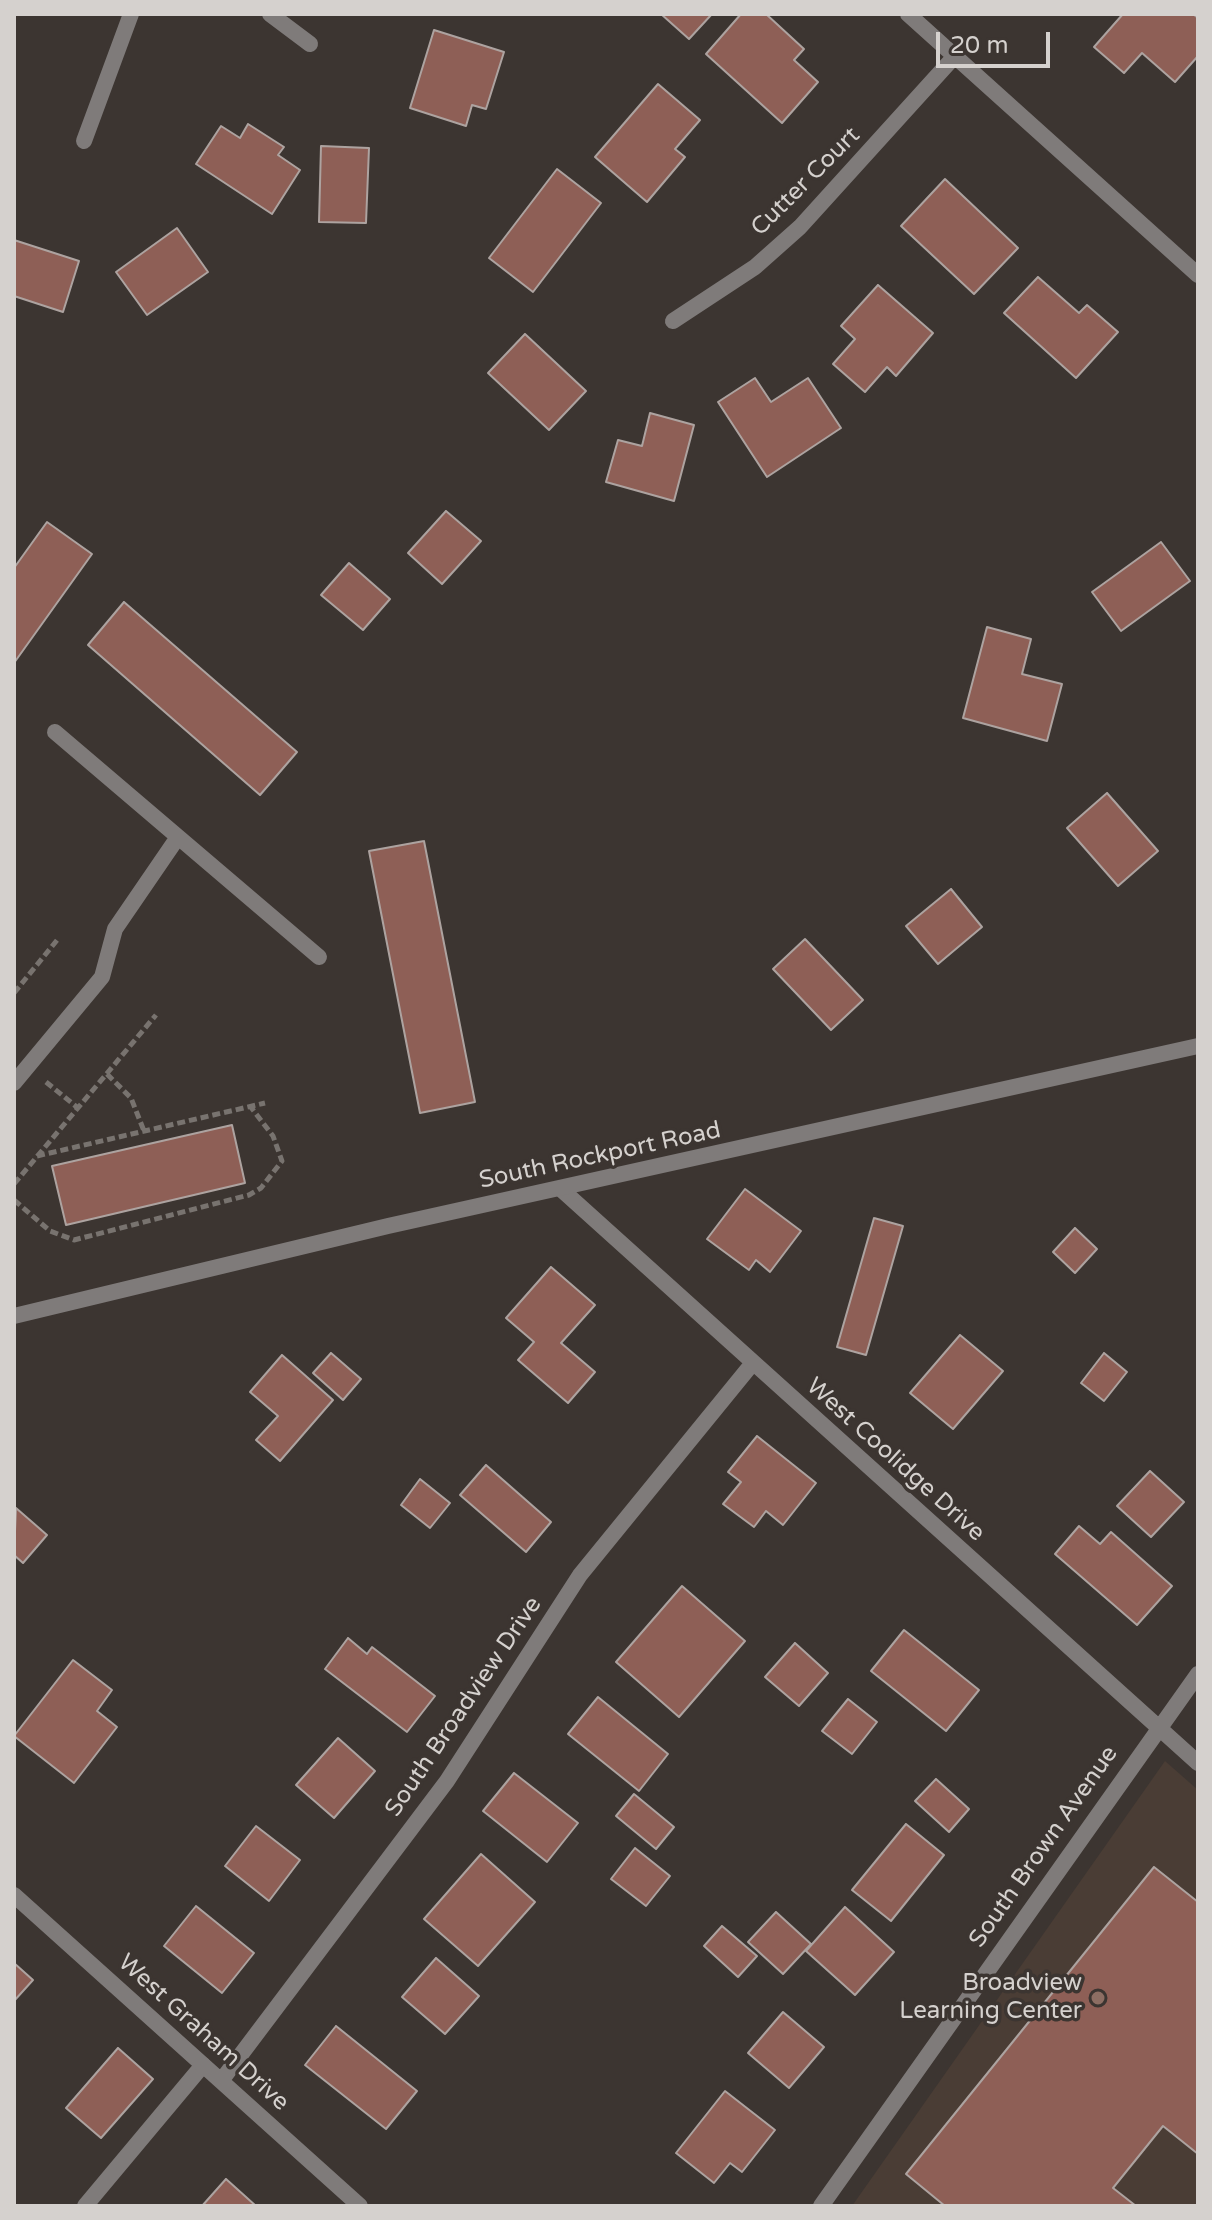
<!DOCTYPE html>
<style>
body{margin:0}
#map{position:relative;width:1212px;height:2220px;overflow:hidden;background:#3c3531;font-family:"Varela Round",sans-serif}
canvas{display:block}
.frame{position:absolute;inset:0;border:16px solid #d5d1ce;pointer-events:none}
.scale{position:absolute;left:936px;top:32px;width:114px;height:36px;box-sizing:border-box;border:4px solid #d5d1ce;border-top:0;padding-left:10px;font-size:24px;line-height:28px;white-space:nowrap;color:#d5d1ce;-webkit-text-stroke:6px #3c3531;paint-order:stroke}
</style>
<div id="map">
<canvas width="1212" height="2220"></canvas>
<div class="frame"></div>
<div class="scale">20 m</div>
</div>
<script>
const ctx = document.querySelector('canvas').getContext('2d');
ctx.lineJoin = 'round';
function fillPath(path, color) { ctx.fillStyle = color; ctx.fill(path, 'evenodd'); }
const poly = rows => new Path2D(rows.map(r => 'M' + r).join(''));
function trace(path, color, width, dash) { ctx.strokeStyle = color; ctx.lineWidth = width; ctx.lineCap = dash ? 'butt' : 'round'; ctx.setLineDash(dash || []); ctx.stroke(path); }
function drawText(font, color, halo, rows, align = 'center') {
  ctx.font = font + ' "Varela Round",sans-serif'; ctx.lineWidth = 7; ctx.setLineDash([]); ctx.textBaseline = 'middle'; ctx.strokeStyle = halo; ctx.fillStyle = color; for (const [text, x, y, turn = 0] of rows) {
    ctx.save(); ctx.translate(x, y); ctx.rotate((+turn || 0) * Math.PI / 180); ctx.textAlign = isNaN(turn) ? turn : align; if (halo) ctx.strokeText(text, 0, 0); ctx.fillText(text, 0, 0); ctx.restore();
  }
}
fillPath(poly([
 [1165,1761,1198,1790,1198,2206,852,2206]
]), '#4a3d35');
const building = poly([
 [661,14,712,14,689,39,661,14],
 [741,14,766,14,804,49,794,60,818,82,782,123,706,54,741,14],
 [1123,14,1193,14,1198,18,1198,56,1175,82,1142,53,1124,73,1094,47,1123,14],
 [434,30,504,52,486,109,472,105,466,126,410,108,434,30],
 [658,84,700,120,675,149,685,157,647,202,595,157,658,84],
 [248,124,284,147,278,155,300,170,272,214,196,164,221,126,240,138,248,124],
 [321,146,369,148,366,223,319,222,321,146],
 [557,169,601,203,533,292,489,258,557,169],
 [945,179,1018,248,974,294,901,226,945,179],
 [177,228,208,272,147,315,116,272,177,228],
 [14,240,79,261,63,312,14,296,14,240],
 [1038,277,1079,313,1087,305,1118,332,1076,378,1004,313,1038,277],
 [878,285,933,333,896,376,887,367,865,392,833,364,855,339,841,326,878,285],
 [525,334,586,391,549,430,488,373,525,334],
 [755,378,771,402,808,378,841,428,767,477,718,402,755,378],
 [650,413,694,425,674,501,606,482,618,440,642,446,650,413],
 [446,511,481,541,442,584,408,553,446,511],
 [47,522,92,554,14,663,14,568,47,522],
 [1161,542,1190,581,1121,631,1092,592,1161,542],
 [349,563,390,599,363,630,321,595,349,563],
 [124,602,297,752,260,795,88,645,124,602],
 [987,627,1031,639,1022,674,1062,684,1047,741,963,718,987,627],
 [1107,793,1158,851,1118,886,1067,828,1107,793],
 [424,841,475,1102,420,1113,369,851,424,841],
 [951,889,982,927,938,964,906,926,951,889],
 [805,939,863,1000,831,1030,773,969,805,939],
 [232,1125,245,1183,66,1225,52,1166,232,1125],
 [745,1189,801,1231,770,1272,756,1260,749,1270,707,1239,745,1189],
 [874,1218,903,1226,866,1355,837,1347,874,1218],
 [1075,1228,1097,1249,1075,1273,1053,1252,1075,1228],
 [551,1267,595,1305,561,1343,595,1372,568,1403,518,1360,534,1342,506,1318,551,1267],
 [960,1335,1003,1371,953,1429,910,1393,960,1335],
 [331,1353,361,1379,343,1400,313,1373,331,1353],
 [1104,1353,1127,1372,1104,1401,1081,1383,1104,1353],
 [282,1355,333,1400,280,1461,256,1440,278,1416,250,1392,282,1355],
 [757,1436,816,1483,783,1525,766,1511,754,1527,723,1504,741,1482,728,1472,757,1436],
 [486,1465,551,1522,526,1552,460,1495,486,1465],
 [1150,1471,1184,1502,1151,1537,1117,1506,1150,1471],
 [420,1479,450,1503,430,1528,401,1505,420,1479],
 [16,1508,47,1535,23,1563,14,1555,16,1508],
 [1079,1526,1100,1544,1111,1532,1172,1586,1137,1625,1055,1554,1079,1526],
 [682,1586,745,1641,679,1717,616,1662,682,1586],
 [904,1630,979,1690,946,1731,871,1671,904,1630],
 [348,1638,367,1654,372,1647,435,1696,407,1732,325,1669,348,1638],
 [795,1643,828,1673,799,1706,765,1677,795,1643],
 [73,1660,112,1690,97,1711,117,1727,74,1783,14,1736,73,1660],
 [598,1697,668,1754,639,1791,568,1734,598,1697],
 [848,1699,877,1722,852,1754,822,1731,848,1699],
 [338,1738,375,1771,334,1818,296,1785,338,1738],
 [514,1773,578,1823,547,1862,483,1811,514,1773],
 [936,1779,969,1809,949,1832,915,1801,936,1779],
 [634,1794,674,1827,656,1849,616,1816,634,1794],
 [906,1824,944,1855,891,1921,852,1890,906,1824],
 [256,1826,300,1860,269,1901,225,1866,256,1826],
 [635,1848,670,1876,646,1906,611,1879,635,1848],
 [481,1854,535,1902,478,1966,424,1919,481,1854],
 [1154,1867,1198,1902,1198,2154,1163,2126,1113,2188,1136,2206,945,2206,906,2174,1154,1867],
 [196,1906,254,1953,222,1993,164,1946,196,1906],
 [845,1907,894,1952,855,1995,806,1951,845,1907],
 [776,1912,811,1944,783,1974,748,1942,776,1912],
 [722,1926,757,1956,738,1977,704,1946,722,1926],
 [436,1958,479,1996,445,2034,402,1997,436,1958],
 [14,1963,33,1980,14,2001,14,1963],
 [783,2012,824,2047,789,2088,748,2053,783,2012],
 [336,2026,417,2091,386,2129,305,2065,336,2026],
 [118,2048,153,2079,101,2138,66,2108,118,2048],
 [725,2091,775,2130,742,2172,730,2163,714,2183,676,2153,725,2091],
 [226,2179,256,2206,202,2206,226,2179]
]);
fillPath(building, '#8e5f56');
trace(building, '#ada3a0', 2);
trace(poly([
 [14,993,58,939],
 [107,1074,131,1098,144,1131],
 [46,1082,78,1108],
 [37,1156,265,1103],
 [14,1184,156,1015],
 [14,1200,50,1231,74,1240,249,1195,261,1188,282,1161,273,1136,250,1106]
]), '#78736f', 5, [8, 4]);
trace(poly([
 [55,732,319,957],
 [14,1083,102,977,115,929,178,837],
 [85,2206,203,2065]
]), '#7f7b7a', 16);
trace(poly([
 [270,14,310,44],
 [908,14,1198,275],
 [84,141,131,14],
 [673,321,755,267,800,227,955,56],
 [562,1190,1198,1763],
 [14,1895,360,2206],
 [221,2081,447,1781,580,1575,752,1364],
 [821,2206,1198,1674]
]), '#7f7b7a', 16);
trace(poly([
 [14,1316,388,1226,1198,1046]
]), '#7f7b7a', 16);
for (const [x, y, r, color] of [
 [1098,1998,8,"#8d6e63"]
]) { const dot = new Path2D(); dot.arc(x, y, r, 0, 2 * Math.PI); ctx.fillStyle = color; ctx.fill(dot); trace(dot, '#3c3531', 3); }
drawText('24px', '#d5d1ce', '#3c3531', [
 ["Cutter Court",806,182,-45],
 ["South Rockport Road",600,1156,-12],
 ["West Coolidge Drive",895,1460,42],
 ["South Broadview Drive",464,1707,-56],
 ["South Brown Avenue",1044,1847,-55],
 ["West Graham Drive",203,2033,42]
]);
drawText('24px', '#d5d1ce', '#3c3531', [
 ["Broadview",1082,1984],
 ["Learning Center",1082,2012]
], 'right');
</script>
